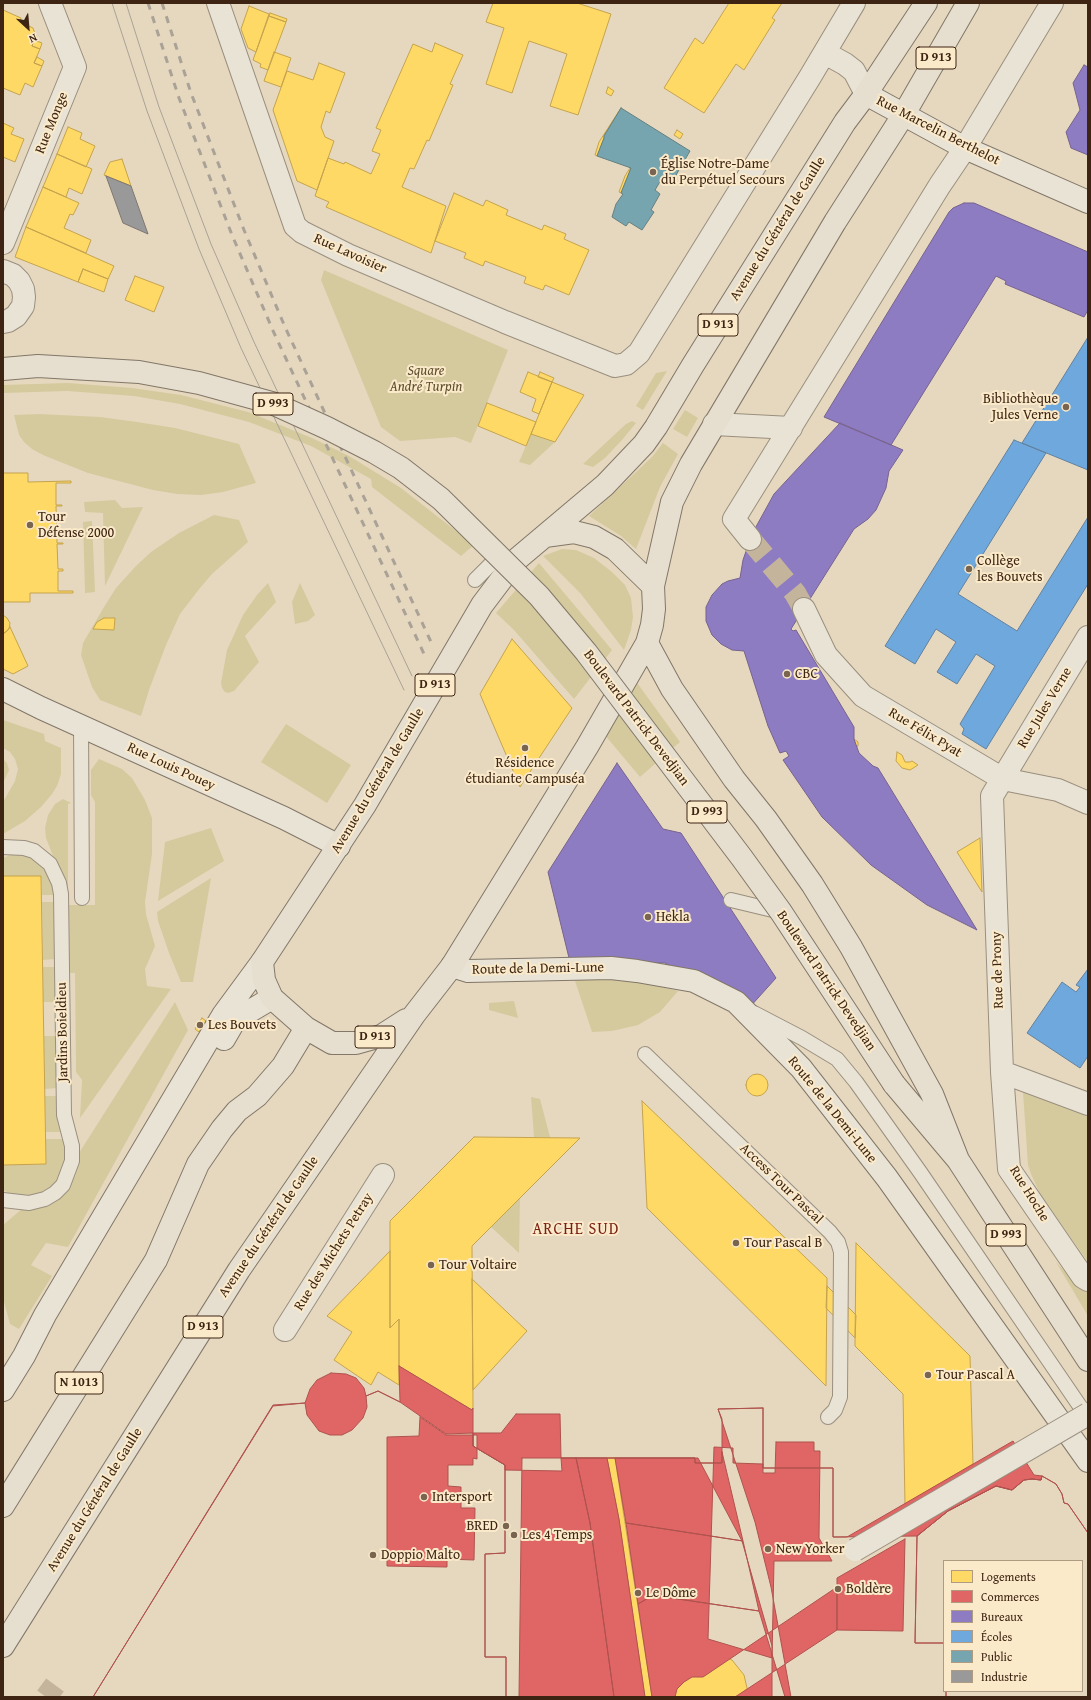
<!DOCTYPE html>
<meta charset="utf-8">
<style>
body{margin:0}
#map{position:relative;width:1091px;height:1700px;overflow:hidden;background:#e6d8be;font-family:"Gentium Book Plus",serif}
canvas{display:block}
.frame{position:absolute;inset:0;border:4px solid #3e2513;pointer-events:none}
.legend{position:absolute;left:943px;top:1560px;width:140px;height:132px;box-sizing:border-box;background:#faeaca;border:1px solid #af9b81;margin:0;padding:5px 7px;list-style:none;font-size:12px;color:#3e2513}
.legend li{display:flex;align-items:center;gap:8px;height:20px}
.legend b{width:20px;border:1px solid #af9b81}
.north{position:absolute;left:8px;top:8px;width:40px;height:40px;-webkit-text-stroke:3px #faeaca;paint-order:stroke;rotate:154deg;font-size:11px;font-weight:700;line-height:16px;text-align:center;color:#3e2513}
.north::after{content:'';display:block;margin:auto;width:14px;height:18px;background:#3e2513;clip-path:polygon(50% 0,100% 100%,50% 72%,0 100%)}
</style>
<div id="map">
<canvas width="1091" height="1700"></canvas>
<div class="frame"></div>
<ul class="legend">
<li><b style="height:11px;background:#ffd966"></b>Logements</li>
<li><b style="height:11px;background:#e06666"></b>Commerces</li>
<li><b style="height:11px;background:#8e7cc3"></b>Bureaux</li>
<li><b style="height:11px;background:#6fa8dc"></b>Écoles</li>
<li><b style="height:11px;background:#76a5af"></b>Public</li>
<li><b style="height:11px;background:#999"></b>Industrie</li>
</ul>
<div class="north">N</div>
</div>
<script>
const ctx = document.querySelector('canvas').getContext('2d');
ctx.lineJoin = 'round';
function fillPath(path, color) { ctx.fillStyle = color; ctx.fill(path, 'evenodd'); }
const poly = rows => new Path2D(rows.map(r => 'M' + r).join(''));
function trace(path, color, width, dash) { ctx.strokeStyle = color; ctx.lineWidth = width; ctx.lineCap = dash ? 'butt' : 'round'; ctx.setLineDash(dash || []); ctx.stroke(path); }
function drawText(font, color, halo, rows, align = 'center') {
  ctx.font = font + ' "Gentium Book Plus",serif'; ctx.lineWidth = 4; ctx.setLineDash([]); ctx.textBaseline = 'middle'; ctx.strokeStyle = halo; ctx.fillStyle = color; for (const [text, x, y, turn = 0] of rows) {
    ctx.save(); ctx.translate(x, y); ctx.rotate((+turn || 0) * Math.PI / 180); ctx.textAlign = isNaN(turn) ? turn : align; if (halo) ctx.strokeText(text, 0, 0); ctx.fillText(text, 0, 0); ctx.restore();
  }
}
fillPath(poly([
 [324,270,508,350,471,443,455,437,400,441,381,427,321,280],
 [667,371,643,410,636,406,656,373],
 [68,383,132,388,181,395,248,412,312,438,349,456,401,488,474,545,461,556,372,487,371,479,311,446,249,422,180,404,134,396,67,391,3,393,3,385],
 [685,410,698,418,687,437,673,429],
 [39,414,100,417,137,422,175,428,239,444,256,483,223,492,201,495,177,494,153,490,88,473,43,455,32,449,24,442,19,435,14,415],
 [632,421,636,423,622,440,605,458,593,467,583,464,626,424],
 [531,434,555,442,530,465,519,462],
 [663,443,678,454,660,487,636,549,621,536,589,516,652,457],
 [115,500,122,508,143,507,105,586,103,513,85,512,84,502],
 [214,515,239,520,248,542,212,574,200,588,180,614,166,645,149,690,141,716,100,700,92,687,81,655,83,643,104,607,116,588,136,566,151,552,179,533],
 [92,521,95,592,85,593,83,522],
 [562,549,576,550,594,558,612,572,625,585,631,598,633,617,631,630,624,650,581,594,543,556],
 [539,563,612,650,574,699,514,630,496,613],
 [268,583,276,602,245,636,259,662,234,691,228,693,225,692,222,688,221,683,227,650,243,615,257,595],
 [300,583,315,615,308,621,295,624,292,602],
 [635,680,680,742,640,777,604,734],
 [3,720,44,734,45,741,61,748,61,774,57,786,52,794,41,807,25,821,3,834,3,802,15,781,18,769,15,759,10,752,3,748],
 [286,724,351,765,327,803,261,762],
 [3,759,7,763,9,770,3,783],
 [99,759,122,769,132,778,145,800,152,818,152,854,145,902,146,914,155,946,145,969,147,986,171,989,80,1118,82,1080,76,1072,75,973,68,973,55,861,46,838,45,828,48,815,55,804,63,799,71,803,68,804,68,905,95,905,95,802,91,795,91,770],
 [211,828,224,861,158,901,165,842],
 [10,855,20,855,30,857,44,868,51,880,54,895,42,895,41,876,3,876,3,858],
 [211,878,193,982,181,982,169,953,158,921,157,912],
 [42,902,54,902,55,959,43,960],
 [43,967,55,967,56,1002,43,1002],
 [573,975,628,979,678,991,660,1012,638,1025,612,1031,592,1032],
 [514,1001,518,1018,489,1010,489,1003],
 [175,1002,188,1030,68,1247,46,1243,31,1265,52,1276,19,1329,10,1324,3,1298,3,1225,23,1208,70,1185,76,1174,79,1153],
 [44,1036,56,1036,57,1088,45,1089],
 [1024,1090,1088,1114,1088,1262,1040,1194,1031,1174,1028,1165,1023,1092],
 [45,1096,57,1096,57,1119,60,1132,46,1132],
 [531,1097,540,1099,550,1137,534,1137],
 [46,1139,63,1139,66,1148,67,1155,57,1182,42,1193,27,1196,11,1194,3,1190,3,1165,46,1164],
 [520,1198,519,1253,491,1227],
 [1056,1262,1069,1276,1088,1291,1088,1316]
]), '#d4ca9e');
const homes = poly([
 [493,3,577,3,611,14,578,115,550,106,567,54,529,41,512,93,486,84,504,28,486,22,493,3],
 [729,3,782,3,772,18,775,20,744,70,736,64,704,113,664,88,695,38,703,44,729,3],
 [249,6,269,14,256,52,248,48,241,29,249,6],
 [3,10,21,18,20,22,33,28,36,36,32,46,40,49,34,63,42,66,33,87,25,83,20,95,3,88,3,10],
 [270,13,287,19,286,22,269,16,270,13],
 [269,16,286,22,268,70,260,67,261,64,253,60,269,16],
 [34,40,42,43,40,49,32,46,34,40],
 [435,43,463,55,450,84,453,85,429,141,427,140,414,169,410,168,402,187,446,206,431,253,326,207,329,202,315,196,328,158,344,164,345,162,371,174,380,154,372,151,381,130,376,128,413,44,432,52,435,43],
 [274,52,291,58,281,87,264,81,274,52],
 [37,57,44,61,42,66,34,63,37,57],
 [319,63,345,73,330,113,326,111,321,127,325,137,334,141,317,190,297,181,273,110,287,71,313,80,319,63],
 [608,87,614,91,611,96,606,93,608,87],
 [621,108,604,136,604,138,597,156,595,155,599,142,621,108],
 [3,123,14,128,11,134,24,139,15,162,3,157,3,123],
 [68,127,82,133,80,139,95,146,86,167,57,154,68,127],
 [677,130,683,134,680,139,674,135,677,130],
 [57,154,92,169,82,194,69,188,66,197,43,187,57,154],
 [122,159,131,186,104,175,110,162,122,159],
 [630,168,631,168,621,193,619,192,625,176,630,168],
 [43,187,79,203,73,215,70,214,64,228,91,240,86,253,26,227,43,187],
 [454,193,483,206,486,200,508,210,506,215,542,230,544,225,566,234,564,239,589,250,569,295,545,285,543,290,540,289,524,283,526,277,485,261,483,266,464,258,466,253,435,241,454,193],
 [26,227,114,266,108,279,83,269,78,282,15,257,26,227],
 [83,269,108,279,104,292,78,282,83,269],
 [135,276,164,287,154,312,125,300,135,276],
 [528,372,552,382,539,414,532,411,536,399,520,392,528,372],
 [540,372,554,378,552,382,538,377,540,372],
 [552,382,584,395,555,442,531,434,552,382],
 [487,403,536,422,526,446,478,426,487,403],
 [3,473,28,473,28,482,71,481,71,483,56,483,56,505,62,505,62,506,56,506,57,543,63,543,63,544,57,544,58,569,63,569,63,571,58,571,58,591,73,591,73,593,30,593,30,602,3,602,3,473],
 [3,615,7,618,10,623,9,629,3,634,3,615],
 [104,618,115,618,114,630,93,629,97,622,104,618],
 [10,627,28,666,13,674,3,669,3,634,7,631,10,627],
 [512,639,572,708,520,787,480,694,512,639],
 [854,739,858,742,858,746,856,747,854,739],
 [897,752,902,755,905,762,910,762,912,761,918,765,910,770,902,768,896,761,897,752],
 [980,838,982,892,957,852,980,838],
 [3,876,41,876,46,1164,3,1165,3,876],
 [202,1018,206,1021,199,1032,195,1029,202,1018],
 '746 1085a11 11 0 1 1 22 0a11 11 0 1 1-22 0Z',
 [642,1101,827,1278,826,1386,647,1208,642,1101],
 [474,1137,580,1138,472,1246,473,1408,472,1410,399,1366,399,1319,390,1328,390,1221,474,1137],
 [856,1243,970,1356,973,1464,905,1504,903,1394,855,1346,856,1243],
 [390,1251,390,1328,399,1319,399,1385,378,1372,371,1385,334,1360,352,1332,327,1316,390,1251],
 [472,1279,527,1331,473,1390,472,1279],
 [827,1286,856,1315,855,1338,826,1308,827,1286],
 [607,1458,615,1458,652,1697,645,1697,619,1519,607,1458],
 [697,1651,715,1652,732,1660,744,1675,747,1688,747,1697,662,1697,664,1679,670,1668,684,1655,697,1651]
]);
fillPath(homes, '#ffd966');
trace(homes, '#c5a34d', 1);
const shops = poly([
 [399,1366,472,1410,473,1408,473,1446,505,1465,505,1553,485,1554,485,1657,506,1657,506,1697,93,1697,273,1405,305,1403,307,1415,319,1431,330,1435,342,1435,352,1430,363,1418,367,1407,366,1396,378,1391,400,1402,399,1366],
 [331,1373,346,1374,356,1378,364,1388,366,1396,378,1391,400,1402,446,1434,473,1433,473,1446,505,1465,505,1470,562,1471,561,1458,695,1458,695,1463,722,1463,722,1419,718,1409,763,1408,763,1468,833,1468,833,1537,917,1536,948,1511,996,1486,1012,1490,1024,1480,1032,1479,1041,1480,1042,1476,1056,1484,1062,1494,1064,1503,1068,1504,1088,1533,1088,1697,93,1697,273,1406,305,1403,310,1389,317,1380,331,1373],
 [944,1561,1082,1561,1082,1691,944,1691,944,1561],
 [763,1408,763,1468,833,1468,833,1537,847,1537,1013,1441,1034,1475,1042,1476,1041,1480,1032,1479,1024,1480,1012,1490,996,1486,948,1511,917,1536,915,1643,944,1643,944,1691,946,1691,946,1697,791,1697,771,1587,755,1522,718,1409,763,1408],
 [516,1414,560,1414,561,1458,576,1458,590,1523,614,1697,506,1697,506,1657,485,1657,485,1554,505,1553,505,1465,473,1446,473,1433,501,1433,516,1414],
 [420,1417,446,1435,477,1435,477,1459,473,1458,473,1465,448,1465,448,1486,461,1487,461,1508,475,1508,474,1560,447,1559,447,1567,387,1566,387,1437,419,1436,420,1417],
 [776,1442,814,1442,814,1451,820,1451,819,1538,832,1561,774,1561,772,1658,708,1639,714,1447,733,1448,733,1463,763,1464,763,1473,775,1473,776,1442],
 [722,1452,743,1541,626,1523,615,1458,695,1458,695,1463,722,1463,722,1452],
 [522,1458,698,1458,742,1541,772,1646,772,1697,519,1697,522,1458],
 [576,1458,607,1458,619,1519,645,1697,614,1697,590,1523,576,1458],
 [1042,1476,1056,1484,1062,1494,1064,1503,1068,1504,1088,1533,1088,1697,946,1697,946,1691,1082,1691,1082,1561,944,1561,944,1643,915,1643,917,1536,948,1511,996,1486,1012,1490,1024,1480,1032,1479,1041,1480,1042,1476],
 [626,1523,743,1541,759,1611,658,1596,650,1597,638,1604,626,1523],
 [905,1539,903,1631,837,1630,837,1578,905,1539],
 [837,1587,837,1630,735,1697,675,1697,677,1689,684,1682,692,1677,703,1677,837,1587],
 [658,1596,759,1611,785,1697,652,1697,638,1604,650,1597,658,1596]
]);
fillPath(shops, '#e06666');
trace(shops, '#af524d', 1);
const offices = poly([
 [1084,65,1088,67,1088,155,1071,148,1066,132,1080,110,1073,83,1084,65],
 [964,203,974,203,1088,252,1088,310,1084,317,1005,284,1006,281,996,276,891,445,824,417,949,212,953,208,964,203],
 [840,423,903,450,889,471,886,488,876,510,868,519,854,529,791,629,793,631,796,630,854,727,854,739,859,753,873,766,878,768,977,930,927,905,871,865,822,817,783,760,789,756,786,751,780,753,768,726,744,651,732,650,721,644,712,635,706,621,706,607,712,595,722,584,728,581,740,578,743,560,752,534,774,494,840,423],
 [617,763,663,829,681,833,776,978,749,1008,665,963,570,962,548,872,617,763]
]);
fillPath(offices, '#8e7cc3');
trace(offices, '#76628e', 1);
const schools = poly([
 [1088,337,1088,470,1022,443,1088,337],
 [1014,440,1046,453,958,594,1017,631,1088,517,1088,584,986,749,962,734,964,729,960,724,995,666,976,654,957,684,937,672,956,642,936,629,915,664,885,646,1014,440],
 [1088,969,1088,1056,1080,1068,1027,1033,1062,982,1076,992,1080,987,1076,985,1088,969]
]);
fillPath(schools, '#6fa8dc');
trace(schools, '#6081a0', 1);
const public = poly([
 [621,108,690,151,672,182,669,184,661,180,655,190,660,194,651,210,654,212,642,230,629,222,626,226,612,217,616,204,623,194,621,193,631,168,597,156,604,138,604,136,621,108]
]);
fillPath(public, '#76a5af');
trace(public, '#657f80', 1);
const industry = poly([
 [106,176,131,186,148,234,123,223,106,176]
]);
fillPath(industry, '#999');
trace(industry, '#7e7671', 1);
trace(poly([
 [750,539,795,593,804,609]
]), '#c4b49c', 22, [22, 11]);
trace(poly([
 [46,1697,55,1685]
]), '#c4b49c', 22, [22, 11]);
const lane = poly([
 [475,580,499,556],
 [81,725,82,898],
 [3,847,24,848,34,851,50,864,59,883,61,894,64,1115,72,1146,72,1161,63,1185,55,1193,45,1199,29,1203,3,1200],
 [731,900,781,912],
 [754,1013,802,1038,837,1059,856,1082,920,1172,1088,1418],
 [645,1054,830,1232,838,1242,841,1252,840,1397,835,1410,828,1417]
]);
const street = poly([
 [218,3,295,226,302,232,348,255,505,322,615,366,626,364,639,353,810,77,854,3],
 [825,53,845,64,854,71,866,94],
 [3,243,75,67,50,3],
 [3,271,13,275,19,281,23,289,24,297,23,306,16,316,8,321,3,322],
 [714,424,791,428],
 [750,539,734,519,940,185,965,148,1052,3],
 [804,609,826,655,863,696,1003,779,1058,790,1088,803],
 [1088,637,992,796,1002,1072,1088,1104],
 [1002,1072,1009,1169,1083,1277,1088,1280],
 [285,1330,383,1175]
]);
const secondary = poly([
 [866,94,965,148,1088,202],
 [3,689,41,708,284,818,339,846],
 [452,966,468,971,611,968,637,971,694,981,736,1002,801,1068,887,1178,1088,1461],
 [224,1039,235,1020,272,998],
 [3,1390,24,1356,45,1315,223,1015,262,962]
]);
const primary = poly([
 [545,536,574,532,594,537,615,549,653,586],
 [647,643,672,689,734,779,766,819,812,884,851,947,932,1094,958,1160],
 [406,1020,381,1036,356,1043,332,1043,306,1028,272,998,264,980,262,962,365,805,482,605,516,560,605,485,644,444,656,427,693,365,845,122,866,94,926,3],
 [894,1084,958,1160,1088,1360],
 [3,1506,156,1260,198,1164,222,1129,237,1111,257,1096,283,1066,306,1028],
 [3,1646,239,1270,414,1015,452,966,587,747,647,643,652,625,654,609,653,586,672,502,691,464,835,222,904,114,968,3]
]);
trace(lane, '#9a8f7e', 16);
trace(street, '#9a8f7e', 24);
trace(secondary, '#827768', 24);
trace(primary, '#827768', 24);
trace(lane, '#e9e3d6', 14);
trace(street, '#e9e3d6', 22);
trace(secondary, '#e9e3d6', 22);
trace(primary, '#e6dece', 22);
trace(poly([
 [112,3,147,111,199,249,241,348,404,690],
 [126,3,159,107,211,244,254,342,412,676]
]), '#aaa297', 1);
trace(poly([
 [148,3,179,98,232,235,274,333,425,656],
 [162,3,191,93,244,230,285,327,432,644]
]), '#aaa297', 3, [7, 7]);
const streetBridge = poly([
 [855,1550,1088,1414]
]);
const primaryBridge = poly([
 [3,369,38,366,139,372,199,383,272,403,327,428,374,452,401,468,441,499,539,596,586,652,742,858,781,912,894,1084]
]);
trace(streetBridge, '#9a8f7e', 24, []);
trace(primaryBridge, '#827768', 24, []);
trace(streetBridge, '#e9e3d6', 22);
trace(primaryBridge, '#e6dece', 22);
for (const [x, y, r, color] of [
 [653,172,4,"#79644f"],
 [1066,407,4,"#79644f"],
 [30,525,4,"#79644f"],
 [969,569,4,"#79644f"],
 [787,674,4,"#79644f"],
 [525,748,4,"#79644f"],
 [648,917,4,"#79644f"],
 [200,1025,4,"#79644f"],
 [736,1243,4,"#79644f"],
 [431,1265,4,"#79644f"],
 [928,1375,4,"#79644f"],
 [424,1497,4,"#79644f"],
 [506,1526,4,"#79644f"],
 [514,1535,4,"#79644f"],
 [768,1549,4,"#79644f"],
 [373,1555,4,"#79644f"],
 [838,1589,4,"#79644f"],
 [638,1593,4,"#79644f"]
]) { const dot = new Path2D(); dot.arc(x, y, r, 0, 2 * Math.PI); ctx.fillStyle = color; ctx.fill(dot); trace(dot, '#faeaca', 1.5); }
for (const [x, y, w] of [
 [936,58,40],
 [718,325,40],
 [273,404,40],
 [435,685,40],
 [707,812,40],
 [375,1037,40],
 [1006,1235,40],
 [203,1327,40],
 [79,1383,48]
]) { const box = new Path2D(); box.roundRect(x - w / 2, y - 11, w, 22, 3); ctx.fillStyle = '#faeaca'; ctx.fill(box); trace(box, '#3e2513', 1); }
drawText('bold 13px', '#3e2513', null, [
 ["D 913",936,58],
 ["D 913",718,325],
 ["D 993",273,404],
 ["D 913",435,685],
 ["D 993",707,812],
 ["D 913",375,1037],
 ["D 993",1006,1235],
 ["D 913",203,1327],
 ["N 1013",79,1383]
]);
drawText('14px', '#3e2513', '#faeaca', [
 ["Rue Monge",52,123,-68],
 ["Rue Marcelin Berthelot",938,131,27],
 ["Avenue du Général de Gaulle",778,229,-58],
 ["Rue Lavoisier",350,254,24],
 ["Rue Jules Verne",1045,708,-59],
 ["Boulevard Patrick Devedjian",636,718,53],
 ["Rue Félix Pyat",925,733,31],
 ["Rue Louis Pouey",171,767,25],
 ["Avenue du Général de Gaulle",378,781,-59],
 ["Route de la Demi-Lune",538,969,-1],
 ["Rue de Prony",998,970,-92],
 ["Boulevard Patrick Devedjian",826,981,56],
 ["Jardins Boieldieu",63,1032,-91],
 ["Route de la Demi-Lune",832,1110,51],
 ["Access Tour Pascal",781,1184,44],
 ["Rue Hoche",1029,1194,58],
 ["Avenue du Général de Gaulle",269,1227,-56],
 ["Rue des Michets Petray",334,1252,-58],
 ["Avenue du Général de Gaulle",95,1500,-58]
]);
drawText('14px', '#3e2513', '#faeaca', [
 ["Église Notre-Dame",661,164],
 ["du Perpétuel Secours",661,180],
 ["Bibliothèque",1058,399,"right"],
 ["Jules Verne",1058,415,"right"],
 ["Tour",38,517],
 ["Défense 2000",38,533],
 ["Collège",977,561],
 ["les Bouvets",977,577],
 ["CBC",795,674],
 ["Résidence",525,763,"center"],
 ["étudiante Campuséa",525,779,"center"],
 ["Hekla",656,917],
 ["Les Bouvets",208,1025],
 ["Tour Pascal B",744,1243],
 ["Tour Voltaire",439,1265],
 ["Tour Pascal A",936,1375],
 ["Intersport",432,1497],
 ["BRED",498,1526,"right"],
 ["Les 4 Temps",522,1535],
 ["New Yorker",776,1549],
 ["Doppio Malto",381,1555],
 ["Boldère",846,1589],
 ["Le Dôme",646,1593]
], 'left');
drawText('italic 14px', '#604c2f', '#faeaca', [
 ["Square",426,371],
 ["André Turpin",426,387]
]);
ctx.letterSpacing = '1px';
drawText('16px', '#7a1f14', '#faeaca', [
 ["ARCHE SUD",576,1230]
]);
ctx.letterSpacing = '0px';
</script>
